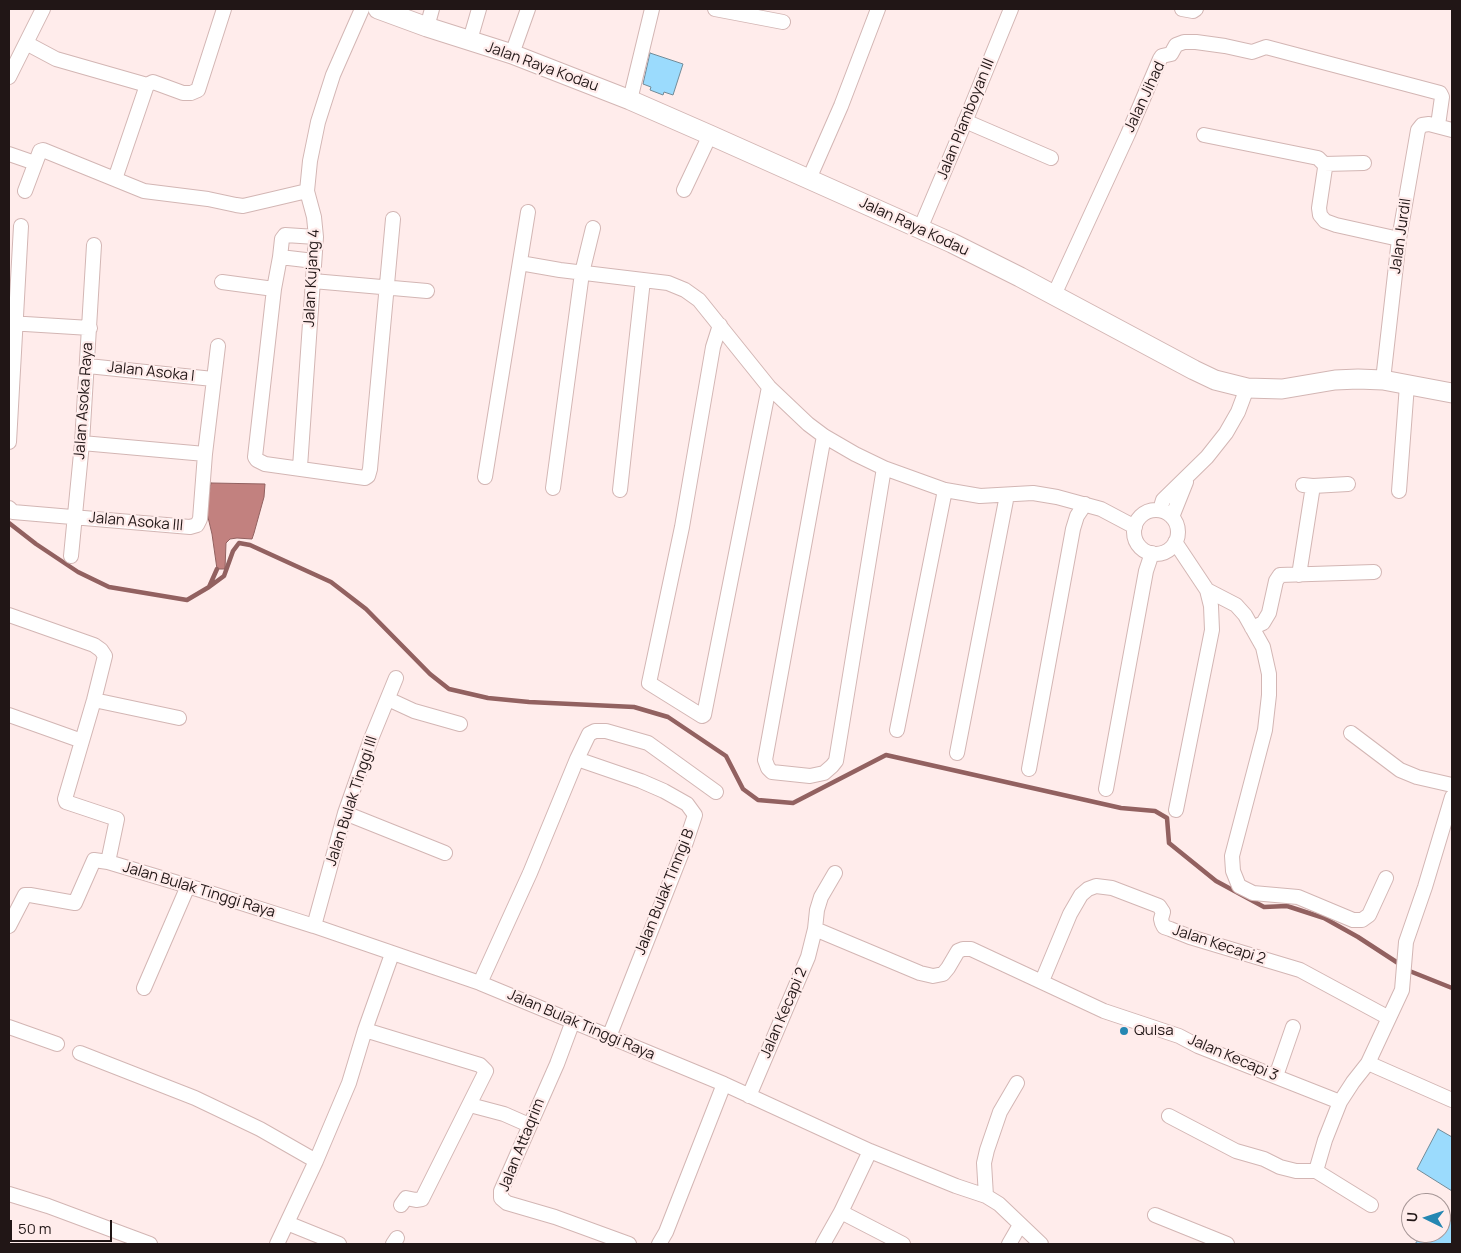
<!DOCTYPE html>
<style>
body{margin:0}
#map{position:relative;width:1461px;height:1253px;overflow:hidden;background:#ffeceb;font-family:Manrope,sans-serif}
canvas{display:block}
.frame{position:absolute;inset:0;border:10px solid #211616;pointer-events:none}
.north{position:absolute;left:1401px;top:1193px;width:50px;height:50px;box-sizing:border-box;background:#ffeceb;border:1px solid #a69696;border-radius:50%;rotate:274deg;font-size:14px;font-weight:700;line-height:20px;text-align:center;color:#211616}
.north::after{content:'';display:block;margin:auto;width:18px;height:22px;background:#2587b2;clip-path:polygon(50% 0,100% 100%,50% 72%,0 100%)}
.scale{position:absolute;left:10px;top:1220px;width:102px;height:22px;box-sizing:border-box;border:2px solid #211616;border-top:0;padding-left:6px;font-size:15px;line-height:18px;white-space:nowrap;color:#211616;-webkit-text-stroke:4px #ffeceb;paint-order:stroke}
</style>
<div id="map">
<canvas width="1461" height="1253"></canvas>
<div class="frame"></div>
<div class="north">U</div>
<div class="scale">50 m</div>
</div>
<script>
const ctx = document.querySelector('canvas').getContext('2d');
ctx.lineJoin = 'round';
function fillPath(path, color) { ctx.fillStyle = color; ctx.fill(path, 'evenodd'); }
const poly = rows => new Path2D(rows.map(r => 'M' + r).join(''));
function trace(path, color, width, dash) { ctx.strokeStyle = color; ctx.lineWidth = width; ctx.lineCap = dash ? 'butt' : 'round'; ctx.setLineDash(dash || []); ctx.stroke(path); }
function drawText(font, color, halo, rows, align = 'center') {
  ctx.font = font + ' Manrope,sans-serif'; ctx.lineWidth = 4.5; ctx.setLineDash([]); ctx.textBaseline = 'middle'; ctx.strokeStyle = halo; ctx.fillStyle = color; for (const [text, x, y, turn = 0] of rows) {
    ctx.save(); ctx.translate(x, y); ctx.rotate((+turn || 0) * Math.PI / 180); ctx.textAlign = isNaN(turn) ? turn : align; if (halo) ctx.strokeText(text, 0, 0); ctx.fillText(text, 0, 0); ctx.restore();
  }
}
const water = poly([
 [211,483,265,484,264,497,254,533,252,539,237,538,230,539,226,543,225,569,217,569,212,534,206,509,211,483]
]);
fillPath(water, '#c2817f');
trace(water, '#926160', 1);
trace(poly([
 [9,523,36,544,78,572,109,587,187,600,209,587,217,569],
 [209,587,224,576,233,551,239,543,250,545,331,582,366,609,430,674,449,689,488,698,529,702,634,707,668,717,726,756,743,789,758,800,793,803,886,755,1121,808,1155,811,1167,818,1169,843,1216,881,1264,907,1287,906,1324,918,1358,937,1401,965],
 [1407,970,1452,988]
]), '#926160', 4.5);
const building = poly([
 [650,53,683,64,673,95,664,92,663,95,650,90,651,87,643,84,650,53],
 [1438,1129,1452,1137,1452,1191,1417,1169,1438,1129],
 [1452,1218,1452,1244,1415,1244,1423,1233,1443,1233,1452,1218]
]);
fillPath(building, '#9bdbfd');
trace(building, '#728b98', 1);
const street = poly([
 [715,9,783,22],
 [1182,9,1193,11,1196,9],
 [427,27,432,9],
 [470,40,479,9],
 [26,43,56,59,147,85],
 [512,54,528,9],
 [9,77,43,9],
 [630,100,652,9],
 [965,121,1051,158],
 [1204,135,1318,158,1324,164,1325,168,1319,208,1320,215,1325,221,1336,225,1399,239],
 [9,154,35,163],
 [1324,164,1364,163],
 [115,179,147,85,153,82,183,93,191,93,198,90,224,9],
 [809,179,841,106,878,9],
 [684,190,710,135],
 [25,191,40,151,43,150,144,191,208,199,236,205,243,206,273,199,307,191],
 [920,229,958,139,1011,9],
 [280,257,282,239,285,235,316,237],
 [314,261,280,257,274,289,255,457,257,460,265,464,365,478,368,476,370,469,393,219],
 [520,263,560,270,668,283,685,290,699,300,769,387,808,424,824,436,855,454,884,468,945,490,980,496,1033,493,1057,497,1101,509,1135,527],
 [313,281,427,291],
 [222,282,274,289],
 [1054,295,1128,134,1160,59,1162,56,1171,54,1176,45,1184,42,1196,42,1225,46,1252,52,1266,47,1440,93,1442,97,1438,125],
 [9,323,90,328],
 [720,325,713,347,682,527,649,683,702,716,704,715,769,387],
 [88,366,213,379],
 [1383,380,1399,239,1418,130,1422,125,1429,124,1452,130],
 [824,436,765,760,768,768,772,772,810,776,824,773,832,766,836,761,884,468],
 [9,442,21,226],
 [82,443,205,454],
 [300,467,316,237,314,217,307,191,310,161,318,122,333,75,362,9],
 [485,477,528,212],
 [1303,485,1313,486,1348,484],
 [553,488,582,273,593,228],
 [620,490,643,280],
 [1399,491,1407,385],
 [9,508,13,512,190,527,197,525,200,519,205,454,218,346],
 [1160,510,1163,500,1207,457,1226,433,1238,412,1247,388],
 '1134 532a22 22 0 1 1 44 0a22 22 0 1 1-44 0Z',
 [1172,517,1186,482],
 [1175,542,1207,590,1211,606,1212,630,1176,810],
 [71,556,82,443,94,245],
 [1299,575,1313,486],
 [1207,590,1236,605,1245,615,1263,647,1269,674,1269,695,1265,730,1232,856,1233,871,1239,886,1253,893,1298,897,1353,920,1362,920,1369,915,1386,878],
 [9,615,94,645,101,650,105,656,94,700,65,799,66,802,117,819,108,862],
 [1252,628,1263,623,1269,613,1276,581,1280,575,1374,572],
 [388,699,414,711,460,724],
 [94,700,179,718],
 [9,715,82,741],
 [897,730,945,490],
 [1351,733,1400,770,1417,777,1452,785],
 [957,753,1007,495],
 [577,759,641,781,664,791,687,804,695,815,686,842,609,1037],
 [1029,769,1073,529,1077,516,1085,504],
 [1106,789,1146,571,1152,553],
 [345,813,445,853],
 [9,926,25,895,30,895,75,903,94,860,108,862,188,886,314,926,480,983,724,1084,870,1151,956,1186,986,1196,999,1204,1041,1244],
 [314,926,345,813,371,739,396,678],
 [815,929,920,973,933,976,943,974,948,968,958,951,963,949,971,949,1104,1011,1179,1036,1198,1046,1340,1102],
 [1042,981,1070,914,1081,895,1088,889,1096,886,1112,888,1159,906,1163,912,1161,919,1162,923,1164,927,1170,929,1190,937,1300,970,1389,1018],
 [480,983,530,873,577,759,589,734,595,731,606,731,648,743,716,792],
 [144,988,188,886],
 [573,1021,557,1064,501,1191,501,1198,507,1203,555,1217,629,1244],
 [9,1027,57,1044],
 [365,1030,480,1065,486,1071,422,1199,416,1200,406,1198,401,1205],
 [80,1053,195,1098,260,1129,316,1161],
 [1368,1063,1452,1100],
 [1276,1076,1293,1027],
 [749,1096,808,957,815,929,817,910,821,897,835,873],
 [470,1105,504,1114,529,1125],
 [1169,1116,1236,1151,1264,1159,1280,1167,1296,1171,1316,1171,1371,1205],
 [1316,1171,1325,1140,1340,1102,1353,1082,1368,1063,1402,990,1406,942,1425,887,1452,797],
 [9,1194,48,1206,150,1244],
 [986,1196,984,1163,987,1150,1000,1112,1017,1083],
 [841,1212,903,1244],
 [1155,1215,1227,1244],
 [287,1223,339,1244],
 [277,1244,316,1161,349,1083,365,1030,392,954],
 [393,1244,397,1238],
 [659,1244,666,1232,724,1084],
 [823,1244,841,1212,870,1151],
 [1009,1244,1020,1225]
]);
const secondary = poly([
 [378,9,427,27,512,54,630,100,710,135,952,243,1020,277,1194,370,1215,380,1247,388,1282,389,1335,380,1358,379,1383,380,1452,393]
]);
trace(street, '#d3b6b4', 16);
trace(secondary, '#d3b6b4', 21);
trace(street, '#fff', 14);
trace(secondary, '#fff', 19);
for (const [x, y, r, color] of [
 [1124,1031,5,"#2587b2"]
]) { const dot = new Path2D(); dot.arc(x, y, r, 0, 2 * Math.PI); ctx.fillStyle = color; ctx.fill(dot); trace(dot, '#ffeceb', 2); }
drawText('15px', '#211616', '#ffeceb', [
 ["Jalan Raya Kodau",542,67,20],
 ["Jalan Jihad",1145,97,-65],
 ["Jalan Plamboyan III",966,119,-68],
 ["Jalan Raya Kodau",914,227,25],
 ["Jalan Jurdil",1401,236,-82],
 ["Jalan Kujang 4",312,278,-87],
 ["Jalan Asoka I",151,372,6],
 ["Jalan Asoka Raya",84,401,-86],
 ["Jalan Asoka III",136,522,5],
 ["Jalan Bulak Tinggi III",352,801,-72],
 ["Jalan Bulak Tinggi Raya",199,890,17],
 ["Jalan Bulak Tinngi B",665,892,-68],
 ["Jalan Kecapi 2",1219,945,18],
 ["Jalan Kecapi 2",784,1013,-67],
 ["Jalan Bulak Tinggi Raya",581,1025,23],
 ["Jalan Kecapi 3",1233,1058,23],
 ["Jalan Attaqrim",522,1145,-68]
]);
drawText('15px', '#211616', '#ffeceb', [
 ["Qulsa",1134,1031]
], 'left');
</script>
